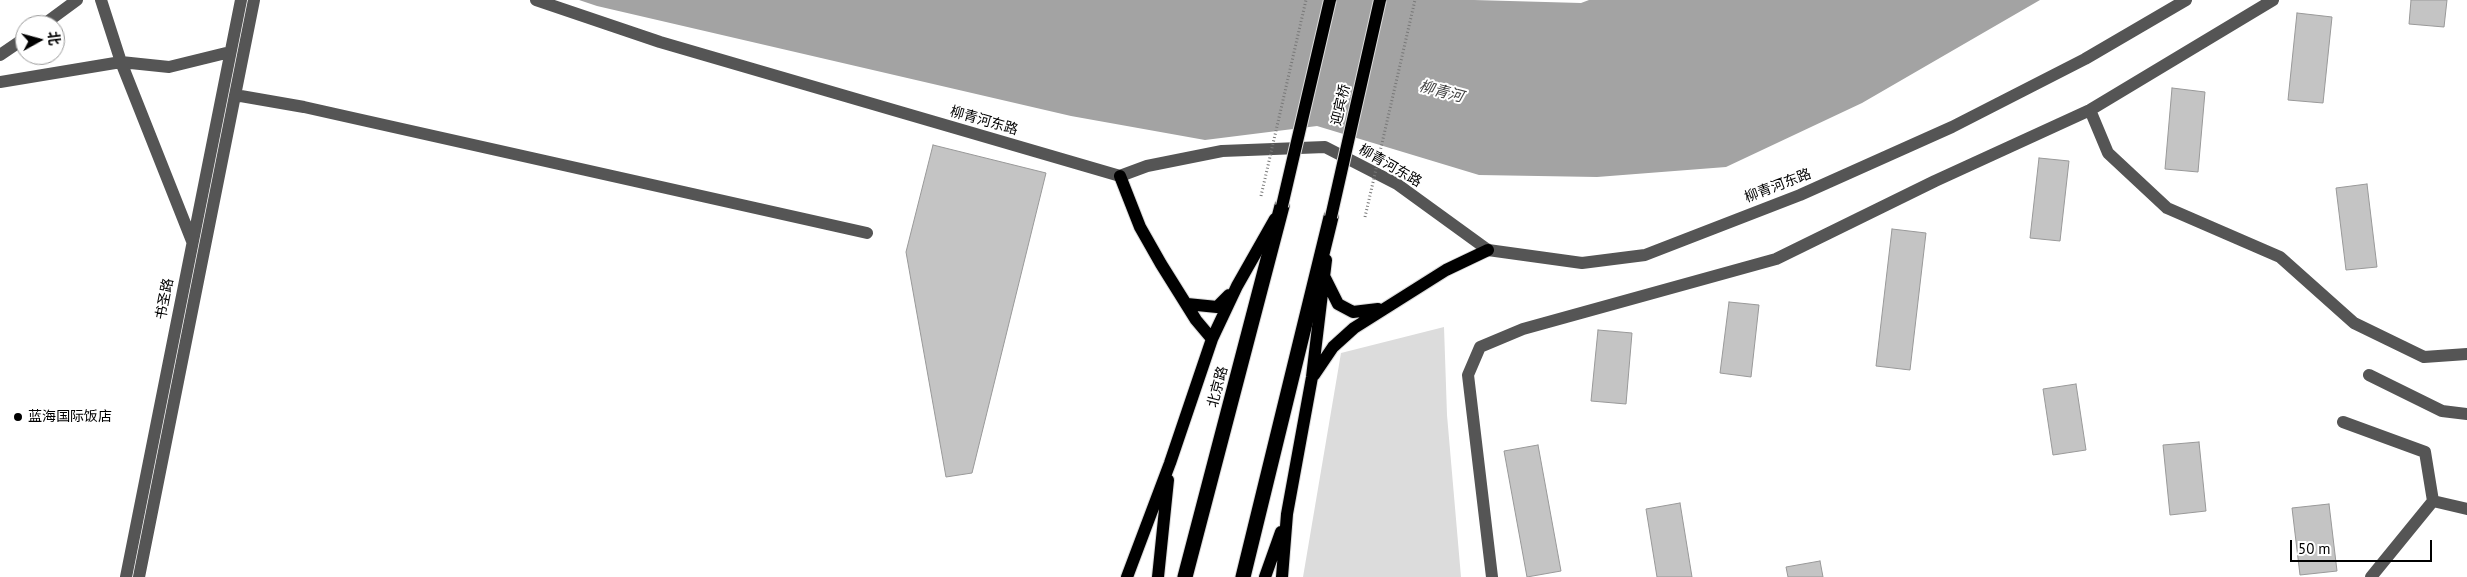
<!DOCTYPE html>
<html>
<head>
<meta charset="utf-8">
<style>
	body { margin:0 }
	#map { position:relative; width:2467px; height:577px; overflow:hidden; background:#fff; font-family:"PT Sans","Noto Sans SC",sans-serif }
	canvas { display:block }
	.north { position:absolute; left:15px; top:15px; width:50px; height:50px; box-sizing:border-box; background:#fff; border:1px solid #999; border-radius:50%; rotate:83deg; font-size:14px; font-weight:700; line-height:20px; text-align:center; color:#000 }
	.north::after { content:''; display:block; margin:auto; width:18px; height:22px; background:#000; clip-path:polygon(50% 0,100% 100%,50% 72%,0 100%) }
	.scale { position:absolute; left:2290px; top:540px; width:142px; height:22px; box-sizing:border-box; border:2px solid #000; border-top:0; padding-left:6px; font-size:15px; line-height:18px; white-space:nowrap; color:#000; -webkit-text-stroke:4px #fff; paint-order:stroke }
</style>
</head>
<body>
<div id="map">
<canvas width="2467" height="577"></canvas>
<div class="north">北</div>
<div class="scale">50 m</div>
</div>
<script>
const context = document.querySelector('canvas').getContext('2d');
context.lineJoin = 'round';
function fill(path, color) { context.fillStyle = color; context.fill(path, 'evenodd'); }
const toPath = rows => new Path2D(rows.map(r => 'M' + r).join(''));
function trace(path, color, width, dash) { context.strokeStyle = color; context.lineWidth = width; context.lineCap = dash ? 'butt' : 'round'; context.setLineDash(dash || []); context.stroke(path); }
function label(font, color, halo, rows, align = 'center') {
  context.font = font + ' "PT Sans","Noto Sans SC",sans-serif'; context.lineWidth = 4; context.setLineDash([]); context.textBaseline = 'middle'; context.strokeStyle = halo; context.fillStyle = color; for (const [text, x, y, turn = 0] of rows) {
    context.save(); context.translate(x, y); context.rotate((+turn || 0) * Math.PI / 180); context.textAlign = isNaN(turn) ? turn : align; if (halo) context.strokeText(text, 0, 0); context.fillText(text, 0, 0); context.restore();
  }
}
fill(toPath([
	[1444,327,1447,415,1461,577,1303,577,1341,353]
]), '#dcdcdc');
fill(toPath([
	[579,0,1474,0,1581,3,1589,0,2040,0,1862,103,1726,167,1597,177,1479,175,1317,126,1205,140,1071,116,597,6]
]), '#a3a3a3');
const building = toPath([
	[2411,0,2447,0,2444,27,2409,24,2411,0],
	[2297,13,2332,17,2323,103,2288,100,2297,13],
	[2172,88,2205,92,2198,172,2165,169,2172,88],
	[933,145,1046,173,972,473,946,477,906,252,933,145],
	[2039,158,2069,161,2060,241,2030,238,2039,158],
	[2367,184,2377,267,2346,270,2336,188,2367,184],
	[1892,229,1926,233,1910,370,1876,366,1892,229],
	[1729,302,1759,305,1751,377,1720,373,1729,302],
	[1598,330,1632,333,1626,404,1591,401,1598,330],
	[2076,384,2086,450,2053,455,2043,389,2076,384],
	[2199,442,2206,511,2170,515,2163,445,2199,442],
	[1538,445,1561,571,1527,577,1504,451,1538,445],
	[1680,503,1692,577,1657,577,1646,509,1680,503],
	[2329,504,2337,571,2300,575,2292,508,2329,504],
	[1820,561,1823,577,1788,577,1786,567,1820,561]
]);
fill(building, '#c4c4c4');
trace(building, '#999', 1);
const major = toPath([
	[1120,176,1140,227,1161,264,1196,320,1212,339],
	[1324,276,1338,304,1353,312,1378,309],
	[1187,304,1217,307,1229,295],
	[1314,375,1333,347,1354,328,1446,270,1488,250],
	[1127,577,1170,463,1212,339,1237,286,1275,219],
	[1158,577,1168,480],
	[1265,577,1281,532],
	[1282,577,1287,514,1312,377,1326,260]
]);
const highway = toPath([
	[1185,577,1282,206],
	[1243,577,1331,217]
]);
trace(major, '#dbdbdb', 14);
trace(highway, '#dbdbdb', 17);
trace(toPath([
	[101,0,121,62,192,241],
	[536,0,660,42,1120,176,1147,166,1222,151,1325,147,1397,184,1488,250,1582,263,1645,255,1800,195,1952,127,2085,59,2186,0],
	[43,25,77,0],
	[0,55,25,38],
	[0,82,121,62,169,67,230,52],
	[235,95,304,107,867,233],
	[2090,110,2108,153,2167,208,2280,257,2354,323,2424,357,2467,354],
	[2369,375,2442,411,2467,414],
	[2343,422,2425,452,2433,501],
	[126,577,241,0],
	[139,577,254,0],
	[1492,577,1468,375,1480,347,1523,329,1776,259,1935,181,2090,110,2273,0],
	[2371,577,2433,501,2467,509]
]), '#555', 12);
trace(major, '#000', 12);
trace(highway, '#000', 15);
const majorBridge = toPath([
	[1282,206,1330,0],
	[1331,217,1380,0]
]);
trace(majorBridge, '#dbdbdb', 14, []);
trace(toPath([
	[1261,196,1306,0],
	[1365,217,1415,0]
]), '#777', 3, [1, 2.5]);
trace(majorBridge, '#000', 12);
for (const [x, y, r, color] of [
	[18,417,5,"#000"]
]) { const dot = new Path2D(); dot.arc(x, y, r, 0, 2 * Math.PI); context.fillStyle = color; context.fill(dot); trace(dot, '#fff', 2); }
label('14px', '#000', '#fff', [
	["迎宾桥",1341,105,-77],
	["柳青河东路",984,121,16],
	["柳青河东路",1390,166,30],
	["柳青河东路",1778,186,-21],
	["书圣路",165,299,-79],
	["北京路",1218,387,-75]
]);
label('14px', '#000', '#fff', [
	["蓝海国际饭店",28,417]
], 'left');
label('italic 15px', '#444', '#fff', [
	["柳青河",1441,92,15]
]);
</script>
</body>
</html>
